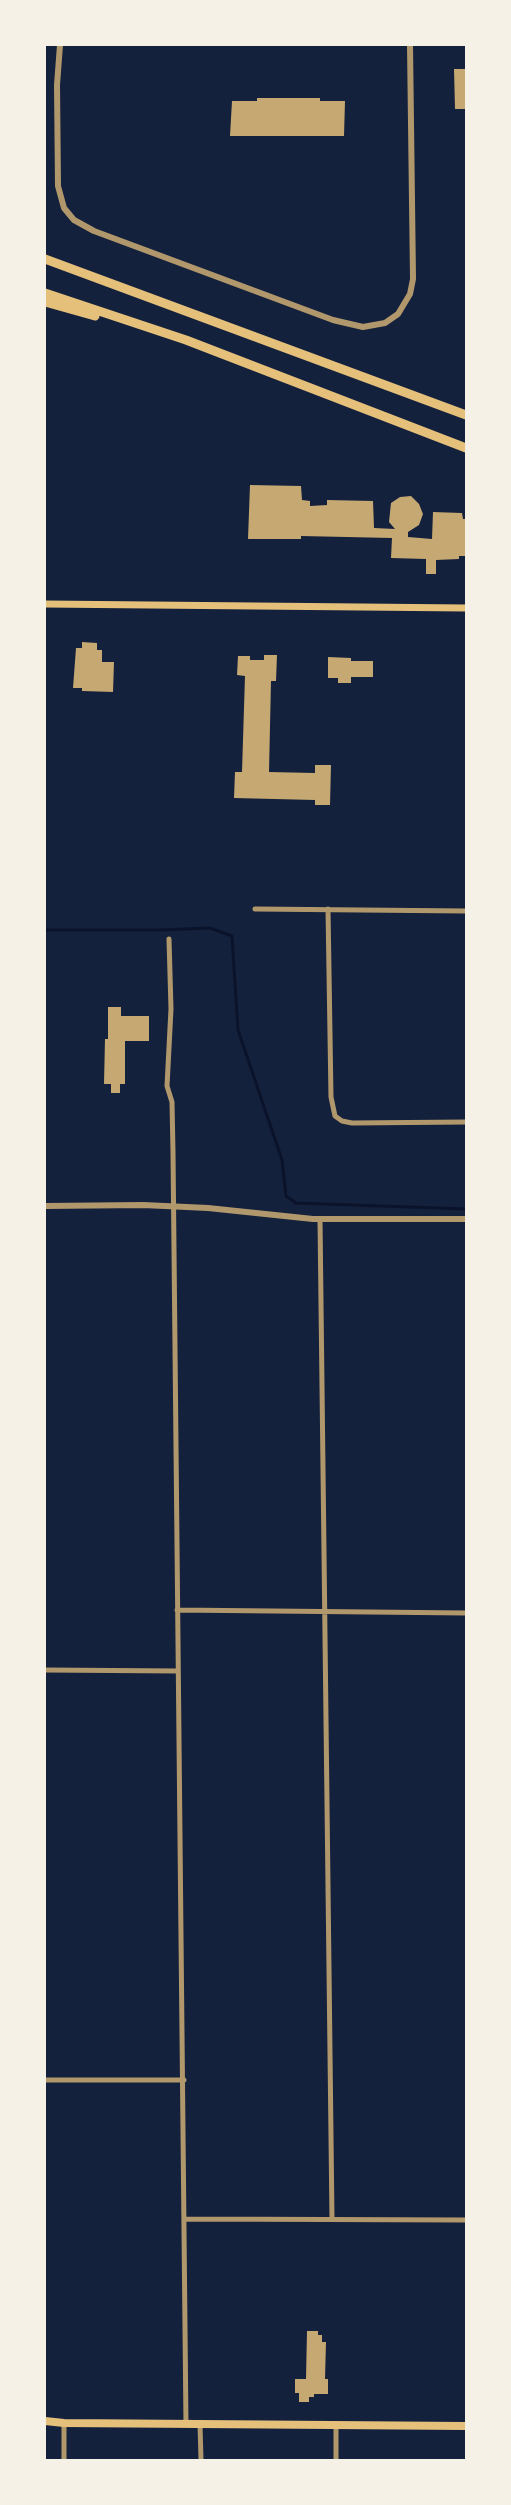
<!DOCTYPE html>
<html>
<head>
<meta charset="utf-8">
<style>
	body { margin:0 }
	#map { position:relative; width:511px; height:2505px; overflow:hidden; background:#14213d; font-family:Figtree,sans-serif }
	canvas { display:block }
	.frame { position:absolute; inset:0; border:46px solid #f6f1e7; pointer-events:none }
</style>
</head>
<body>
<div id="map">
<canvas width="511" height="2505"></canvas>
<div class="frame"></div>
</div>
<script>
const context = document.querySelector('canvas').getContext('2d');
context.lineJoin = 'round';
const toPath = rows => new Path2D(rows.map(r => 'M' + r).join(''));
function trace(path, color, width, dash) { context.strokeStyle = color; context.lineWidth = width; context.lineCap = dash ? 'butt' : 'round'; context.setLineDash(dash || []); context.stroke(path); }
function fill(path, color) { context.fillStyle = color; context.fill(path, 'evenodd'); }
trace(toPath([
	[45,930,162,930,210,928,232,936,238,1030,282,1160,286,1196,296,1203,466,1209]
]), '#0b132b', 3);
fill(toPath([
	[454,69,466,69,466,109,455,109],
	[257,98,320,98,320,101,345,101,344,136,230,136,232,101,257,101],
	[250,485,301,486,302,500,310,501,310,506,327,505,327,500,373,501,374,528,395,529,389,522,391,503,400,497,411,496,419,504,423,514,419,525,408,532,408,537,432,539,433,512,462,513,463,519,466,519,466,556,459,556,459,559,436,560,436,574,426,574,426,559,391,558,392,538,301,536,301,539,248,539],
	[82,642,97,643,97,650,102,650,102,662,114,662,113,692,82,691,82,688,73,688,76,648,82,648],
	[264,655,277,655,276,681,271,681,269,772,315,773,315,765,331,765,330,805,315,805,315,800,234,798,235,772,242,772,245,676,237,675,238,656,250,656,250,660,264,660],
	[328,657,351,658,351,661,373,661,373,677,351,677,351,683,338,683,338,678,328,678],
	[108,1007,121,1007,121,1016,149,1016,149,1041,125,1041,125,1084,120,1084,120,1093,111,1093,111,1084,104,1084,105,1039,108,1039],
	[307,2331,318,2331,318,2335,322,2335,322,2342,326,2342,325,2379,328,2379,328,2394,314,2394,314,2397,309,2397,309,2402,299,2402,299,2393,295,2393,295,2379,306,2379]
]), '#c6a872');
trace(toPath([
	[255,909,466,911],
	[328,909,331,1097,335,1116,342,1121,352,1123,466,1122],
	[169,939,171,1009,167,1086,172,1102,173,1152,186,2424],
	[320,1219,332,2219],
	[177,1610,466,1613],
	[45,1670,178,1671],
	[45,2080,184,2080],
	[185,2219,466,2220],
	[64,2423,64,2460],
	[200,2424,201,2460],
	[336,2425,336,2460]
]), '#b1986c', 5);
trace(toPath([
	[60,45,57,85,58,186,64,208,74,220,94,231,333,320,363,327,385,323,398,314,410,294,413,279,410,45],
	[45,1206,143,1205,208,1208,313,1219,466,1219]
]), '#b1986c', 6);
trace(toPath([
	[45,604,466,608]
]), '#e5c07b', 7);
trace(toPath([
	[45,2421,64,2423,466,2426]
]), '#e5c07b', 8);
trace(toPath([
	[45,259,466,415],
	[45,293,186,340,466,448],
	[45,302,95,316]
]), '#e5c07b', 9);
</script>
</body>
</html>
